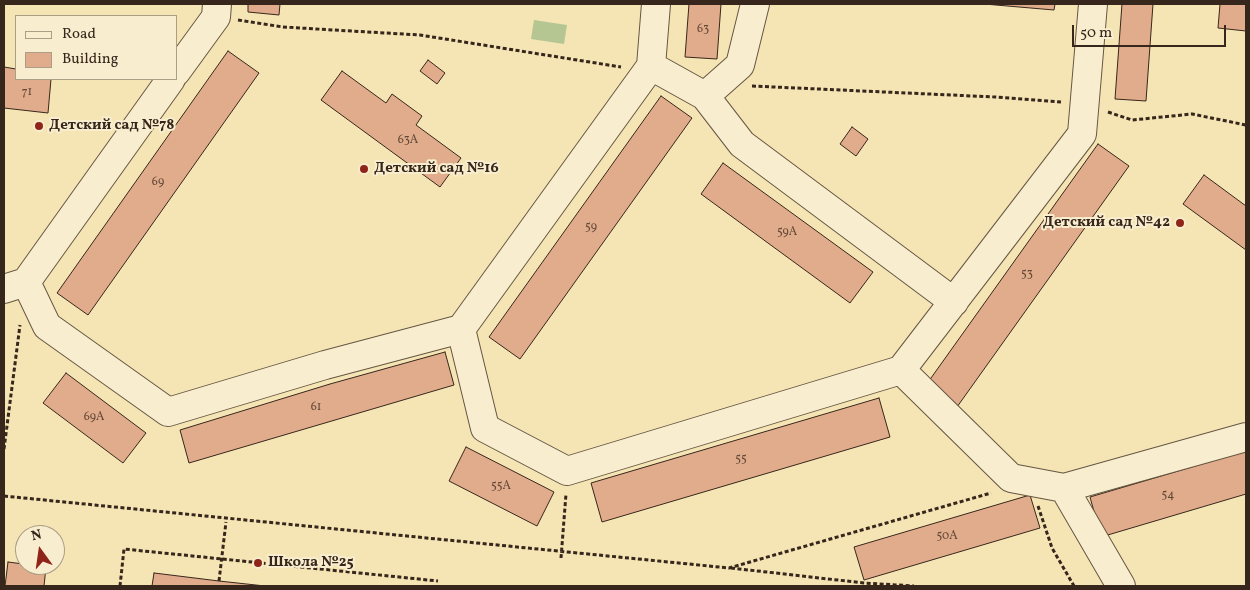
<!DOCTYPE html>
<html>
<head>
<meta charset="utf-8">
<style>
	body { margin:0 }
	#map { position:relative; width:1250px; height:590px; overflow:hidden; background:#f5e5b5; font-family:Vollkorn,serif }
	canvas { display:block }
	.frame { position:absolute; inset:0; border:5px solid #37261b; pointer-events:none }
	.legend { position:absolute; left:15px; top:15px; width:162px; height:65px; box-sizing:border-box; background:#f8eecf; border:1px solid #ab9e87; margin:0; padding:6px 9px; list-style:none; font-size:15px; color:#37261b }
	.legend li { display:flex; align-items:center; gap:10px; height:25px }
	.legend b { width:25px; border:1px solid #ab9e87 }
	.north { position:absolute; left:15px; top:525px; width:50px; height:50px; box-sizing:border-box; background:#f8eecf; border:1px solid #ab9e87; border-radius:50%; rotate:346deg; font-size:14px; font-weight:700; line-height:20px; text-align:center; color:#37261b }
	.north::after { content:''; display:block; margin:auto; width:18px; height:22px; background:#8f2418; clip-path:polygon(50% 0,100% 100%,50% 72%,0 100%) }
	.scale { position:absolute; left:1072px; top:25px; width:154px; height:22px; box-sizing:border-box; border:2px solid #37261b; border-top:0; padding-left:6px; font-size:15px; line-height:18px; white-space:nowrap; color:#37261b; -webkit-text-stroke:4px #f8eecf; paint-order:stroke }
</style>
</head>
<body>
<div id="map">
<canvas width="1250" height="590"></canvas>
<div class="frame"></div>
<ul class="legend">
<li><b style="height:6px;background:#f8eecf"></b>Road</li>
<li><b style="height:14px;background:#e1ac8b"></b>Building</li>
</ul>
<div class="north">N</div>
<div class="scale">50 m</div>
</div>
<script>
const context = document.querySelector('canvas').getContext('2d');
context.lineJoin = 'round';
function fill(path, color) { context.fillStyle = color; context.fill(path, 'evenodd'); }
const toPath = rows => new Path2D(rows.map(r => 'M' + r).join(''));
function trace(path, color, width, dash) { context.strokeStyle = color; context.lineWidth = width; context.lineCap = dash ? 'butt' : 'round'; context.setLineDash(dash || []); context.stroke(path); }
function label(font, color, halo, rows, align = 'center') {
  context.font = font + ' Vollkorn,serif'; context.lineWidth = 4; context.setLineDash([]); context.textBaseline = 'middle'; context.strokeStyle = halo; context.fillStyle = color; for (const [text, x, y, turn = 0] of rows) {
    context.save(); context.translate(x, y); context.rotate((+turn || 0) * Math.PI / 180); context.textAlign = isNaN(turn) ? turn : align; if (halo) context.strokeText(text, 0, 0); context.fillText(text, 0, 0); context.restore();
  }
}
fill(toPath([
	[534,20,567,25,564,44,531,39]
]), '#b5c692');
const building = toPath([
	[248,4,280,4,279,15,248,12,248,4],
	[689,4,721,4,717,59,685,57,689,4],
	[984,4,1055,4,1054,10,984,4],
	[1122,4,1153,4,1146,101,1115,99,1122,4],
	[1220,4,1246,4,1246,31,1218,28,1220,4],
	[228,51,259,73,88,315,57,293,228,51],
	[428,60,445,73,437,84,420,71,428,60],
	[4,67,16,69,16,79,51,79,48,113,4,108,4,67],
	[342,71,386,103,392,94,422,116,416,125,461,158,440,187,321,100,342,71],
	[661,96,692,118,520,359,489,337,661,96],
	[852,127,868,139,856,156,840,144,852,127],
	[1098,144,1129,166,957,407,926,385,1098,144],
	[723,163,873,272,850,303,701,194,723,163],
	[1204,175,1246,206,1246,250,1183,204,1204,175],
	[445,352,454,385,189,463,180,430,330,384,445,352],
	[66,373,146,433,123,463,43,403,66,373],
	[879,398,890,437,602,522,591,483,879,398],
	[466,447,554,492,537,526,449,481,466,447],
	[1246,451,1246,494,1101,537,1090,497,1246,451],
	[1030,495,1040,528,864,580,854,547,1030,495],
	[8,562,46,567,44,586,5,586,8,562],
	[154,573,219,581,265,586,152,586,154,573]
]);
fill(building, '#e1ac8b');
trace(building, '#37261b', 1);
const minor = toPath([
	[651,66,705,96,742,144,954,302],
	[176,72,216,17,217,4],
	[705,96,740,65,755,4],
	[26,282,47,326,168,412,325,365,461,329,651,66,656,4],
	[4,289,26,282,171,79],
	[461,329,485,428,567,471,901,370,1082,134,1093,4],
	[901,370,1011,478,1064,488,1246,437],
	[1064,488,1121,586]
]);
trace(minor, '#665642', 30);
trace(toPath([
	[238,20,283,27,420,35,621,67],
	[752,86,995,97,1061,102],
	[1108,112,1132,120,1192,114,1246,125],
	[4,449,20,325],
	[4,496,729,568,991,493],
	[1038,506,1052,548,1074,586],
	[561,558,566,494],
	[731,568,864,583,914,586],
	[219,581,226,522],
	[120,586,124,549,438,581]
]), '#37261b', 3, [4, 2.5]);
trace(minor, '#f8eecf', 28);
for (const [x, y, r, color] of [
	[39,126,5,"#8f2418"],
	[364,169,5,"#8f2418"],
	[1180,223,5,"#8f2418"],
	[258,563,5,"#8f2418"]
]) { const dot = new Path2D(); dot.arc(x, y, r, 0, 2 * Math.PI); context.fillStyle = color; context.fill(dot); trace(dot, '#f8eecf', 2); }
label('12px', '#624837', null, [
	["63",703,30],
	["71",27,93],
	["63А",408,141],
	["69",158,183],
	["59",591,228],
	["59А",787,233],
	["53",1027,275],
	["61",316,408],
	["69А",94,418],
	["55",741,460],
	["55А",501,487],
	["54",1168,496],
	["50А",947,537]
]);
label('bold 15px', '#37261b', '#f8eecf', [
	["Детский сад №78",49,126],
	["Детский сад №16",374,169],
	["Детский сад №42",1170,223,"right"],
	["Школа №25",268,563]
], 'left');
</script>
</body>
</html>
